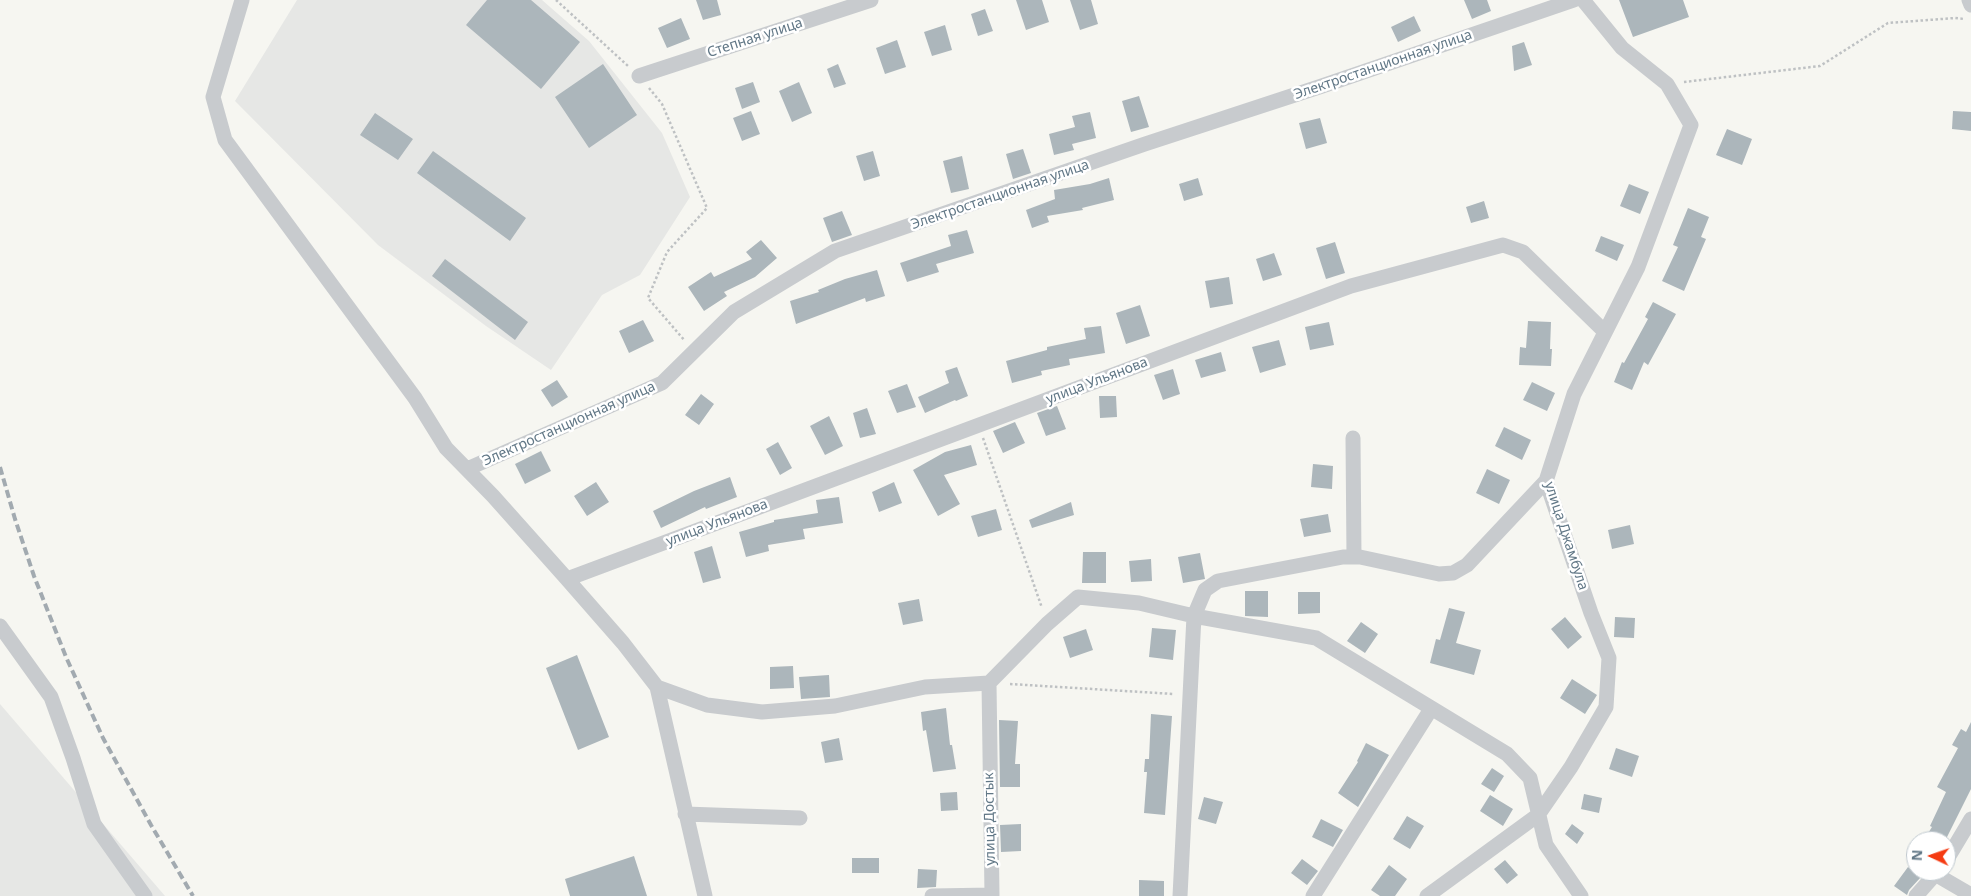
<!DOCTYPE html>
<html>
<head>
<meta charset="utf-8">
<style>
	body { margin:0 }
	#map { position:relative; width:1971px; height:896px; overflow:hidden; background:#f6f6f1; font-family:"Noto Sans",sans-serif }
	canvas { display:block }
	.north { position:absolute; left:1906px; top:831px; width:50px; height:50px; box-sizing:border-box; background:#fff; border:1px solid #c0c9cf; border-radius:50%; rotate:273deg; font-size:14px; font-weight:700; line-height:20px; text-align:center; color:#617786 }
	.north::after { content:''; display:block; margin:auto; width:18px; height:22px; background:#f53b12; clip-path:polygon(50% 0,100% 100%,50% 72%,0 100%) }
</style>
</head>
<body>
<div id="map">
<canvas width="1971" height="896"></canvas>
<div class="north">N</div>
</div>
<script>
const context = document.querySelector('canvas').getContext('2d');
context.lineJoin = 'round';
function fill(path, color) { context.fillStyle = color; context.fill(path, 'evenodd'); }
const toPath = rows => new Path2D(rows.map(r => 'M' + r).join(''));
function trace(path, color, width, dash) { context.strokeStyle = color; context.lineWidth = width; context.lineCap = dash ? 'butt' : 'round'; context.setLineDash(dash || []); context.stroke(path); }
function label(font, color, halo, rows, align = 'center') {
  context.font = font + ' "Noto Sans",sans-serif'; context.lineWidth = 5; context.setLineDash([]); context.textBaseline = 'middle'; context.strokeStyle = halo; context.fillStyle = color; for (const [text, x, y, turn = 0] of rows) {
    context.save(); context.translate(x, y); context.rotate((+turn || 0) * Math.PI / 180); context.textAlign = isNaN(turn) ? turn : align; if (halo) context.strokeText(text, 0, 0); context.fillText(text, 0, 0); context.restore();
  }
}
fill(toPath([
	[297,0,542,0,589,41,662,133,690,197,640,275,602,295,551,370,486,326,378,245,235,101],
	[0,704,165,896,0,896]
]), '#e6e7e5');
fill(toPath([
	[487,0,531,0,580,42,541,89,466,25],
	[696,0,717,0,721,15,703,20],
	[1016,0,1042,0,1049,22,1026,30],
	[1070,0,1091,0,1098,24,1080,30],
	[1464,0,1487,0,1491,11,1472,19],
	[1619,0,1683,0,1689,17,1633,37],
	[985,9,993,31,978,36,971,14],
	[1414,16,1421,31,1398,42,1391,27],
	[681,18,690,39,667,48,658,28],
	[945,25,952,50,932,56,924,32],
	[897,40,906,67,885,74,876,48],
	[1524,42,1532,65,1514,71,1512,46],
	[603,64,637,115,589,148,555,97],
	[838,64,846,84,834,88,827,69],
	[753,82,760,102,742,109,735,88],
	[799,82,812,113,792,122,779,91],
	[1139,96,1149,127,1131,132,1122,101],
	[751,111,760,134,742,141,733,118],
	[1953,111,1971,112,1971,131,1952,129],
	[1090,112,1096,138,1072,144,1074,150,1054,155,1049,134,1075,127,1072,116],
	[375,113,413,139,398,160,360,135],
	[1320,118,1327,143,1306,149,1299,123],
	[1727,129,1752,139,1742,165,1716,155],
	[1023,149,1031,173,1013,179,1006,154],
	[433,151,526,218,510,241,417,173],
	[873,151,880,176,864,181,856,156],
	[962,156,969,189,951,193,943,161],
	[1109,178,1114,200,1082,208,1083,210,1047,216,1049,222,1032,228,1026,210,1055,199,1054,190,1090,184],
	[1198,178,1203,195,1184,201,1179,184],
	[1629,184,1649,192,1640,214,1620,206],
	[1484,201,1489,218,1471,223,1466,207],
	[1688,208,1709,217,1701,237,1706,239,1684,291,1662,281,1678,247,1673,245],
	[842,211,852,235,832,242,823,218],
	[967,230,974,253,936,264,939,272,907,282,900,263,951,246,948,235],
	[1601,236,1624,245,1617,261,1595,251],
	[761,240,777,258,755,277,724,292,727,296,704,311,688,287,711,272,714,277,752,259,746,252],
	[1335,242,1345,273,1326,279,1316,248],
	[1274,253,1282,275,1263,281,1256,259],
	[445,259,528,322,515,340,432,276],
	[877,270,885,296,866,302,865,298,796,324,790,301,819,292,818,290,845,279],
	[1229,277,1233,304,1210,308,1205,281],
	[1653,302,1676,314,1648,365,1644,362,1632,390,1614,382,1622,362,1624,363,1648,319,1645,317],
	[1140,305,1150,336,1126,344,1116,313],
	[643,320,654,341,629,353,619,331],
	[1528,321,1551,322,1550,349,1552,349,1551,366,1519,365,1520,347,1526,348],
	[1329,322,1334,345,1310,350,1305,327],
	[1101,326,1105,353,1069,359,1070,365,1041,371,1042,375,1012,383,1006,361,1047,350,1047,347,1086,339,1084,328],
	[1279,340,1286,365,1260,373,1252,347],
	[1221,352,1226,371,1201,378,1195,360],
	[957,367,968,396,956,401,955,400,925,413,918,397,949,383,945,371],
	[1173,369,1180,394,1163,400,1154,375],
	[557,380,568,397,552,407,541,390],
	[1532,382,1555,393,1547,411,1523,400],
	[907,384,916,407,897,413,888,391],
	[701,394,714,404,699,425,685,415],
	[1099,396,1116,396,1117,417,1100,418],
	[1057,406,1066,429,1046,436,1037,413],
	[867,408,876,434,860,438,853,413],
	[829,416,843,446,825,455,810,426],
	[1015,422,1025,443,1003,453,993,431],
	[1504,427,1531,440,1522,460,1495,446],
	[778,442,792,468,780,475,766,449],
	[971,445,977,465,944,475,960,504,938,516,913,470,945,452],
	[541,451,551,471,525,484,515,464],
	[1313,464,1333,466,1332,489,1311,487],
	[1487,469,1510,480,1499,504,1476,493],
	[730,477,737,497,706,509,705,507,661,528,653,511,694,491],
	[596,482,609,502,587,516,574,496],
	[894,482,902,503,879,512,872,492],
	[839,497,843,523,803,529,805,539,768,545,769,551,746,557,739,532,774,522,774,520,818,513,816,500],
	[1071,502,1074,515,1032,528,1029,520],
	[996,509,1002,530,978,537,971,516],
	[1328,514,1331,532,1304,537,1300,519],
	[1630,525,1634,544,1612,549,1608,530],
	[712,546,721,578,703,583,694,552],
	[1083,552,1106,552,1106,583,1082,583],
	[1200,553,1205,579,1183,583,1178,557],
	[1151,559,1152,581,1131,582,1129,561],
	[1245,591,1268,591,1268,617,1245,616],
	[1298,592,1320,592,1320,613,1298,614],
	[919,599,923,621,903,625,898,603],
	[1449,608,1465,612,1456,643,1481,650,1474,675,1430,663,1436,639,1440,640],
	[1565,617,1582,637,1568,649,1551,629],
	[1615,617,1635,618,1634,638,1614,637],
	[1361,622,1378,634,1365,653,1347,641],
	[1152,628,1176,630,1173,660,1149,657],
	[1086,629,1093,650,1070,658,1063,637],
	[577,655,609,737,578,750,546,668],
	[793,666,794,688,770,689,770,667],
	[829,675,830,697,801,699,799,677],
	[1572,679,1597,695,1585,714,1560,698],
	[946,708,950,745,952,745,956,769,933,772,926,730,923,731,921,712],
	[1151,714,1172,716,1165,815,1144,813,1147,772,1144,772,1145,759,1149,759],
	[999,720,1018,721,1015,764,1020,764,1020,787,1000,787],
	[1971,722,1971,789,1945,841,1923,841,1932,827,1930,826,1946,792,1937,787,1958,748,1952,745,1961,729,1966,732],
	[839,738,843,760,825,763,821,742],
	[1366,743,1389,755,1358,807,1338,793,1358,762,1357,761],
	[1616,748,1639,756,1632,777,1609,769],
	[1492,768,1504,776,1494,792,1481,784],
	[957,792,958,810,941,811,940,793],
	[1584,794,1602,798,1599,813,1581,809],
	[1490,795,1513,809,1503,826,1480,811],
	[1204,797,1223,802,1216,824,1198,819],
	[1407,816,1424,826,1410,849,1393,839],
	[1321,819,1343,830,1333,847,1312,837],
	[1021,824,1021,851,1001,852,1000,825],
	[1572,824,1584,833,1577,844,1565,834],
	[634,856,647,896,570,896,565,879],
	[852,858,879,858,879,873,852,873],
	[1302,859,1318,871,1307,885,1291,873],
	[1505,860,1518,875,1507,884,1494,869],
	[1389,865,1407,879,1395,896,1380,896,1371,890],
	[1908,867,1921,877,1909,890,1907,895,1894,886],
	[918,869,937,870,936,887,917,888],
	[1139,880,1164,881,1164,896,1139,896]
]), '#acb6bb');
trace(toPath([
	[556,0,628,66],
	[1684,82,1820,66,1888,23,1955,18,1964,19],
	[649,88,662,104,707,208,667,252,648,298,685,341],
	[983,438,1042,608],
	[1010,684,1174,694]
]), '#bec1c3', 2.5, [2.5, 2.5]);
trace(toPath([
	[242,0,213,97,225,140,415,398,446,448,493,496,567,579,623,643,657,687,705,896],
	[1969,0,1971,5],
	[639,76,871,0],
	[1353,438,1354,557],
	[467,469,662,383,734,312,835,251,1145,144,1322,86,1574,0],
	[567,579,1351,286,1503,245,1523,252,1605,332],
	[0,626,51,697,73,758,94,824,145,896],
	[657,687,707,705,762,712,835,706,925,687,989,683,1047,624,1078,597,1139,603,1194,616,1316,638,1507,754,1530,778,1546,845,1581,896],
	[685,814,800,818],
	[1946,861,1971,819],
	[1935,874,1971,895],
	[932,896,992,895,989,683],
	[1180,896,1194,616,1205,590,1218,581,1343,557,1360,557,1439,574,1453,573,1467,565,1546,481],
	[1313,896,1431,709],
	[1427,896,1538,815,1571,767,1606,707,1609,658,1591,613,1546,481,1574,394,1638,267,1691,125,1667,84,1622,48,1583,0],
	[1916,896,1938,871]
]), '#c8cbce', 15);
trace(toPath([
	[0,467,15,519,34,576,66,657,103,738,151,825,193,896]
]), '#a2aab0', 4, [8, 4]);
label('14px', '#617786', '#fff', [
	["Степная улица",755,38,-18],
	["Электростанционная улица",1383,65,-19],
	["Электростанционная улица",1000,195,-19],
	["улица Ульянова",1097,381,-21],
	["Электростанционная улица",569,424,-24],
	["улица Ульянова",717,523,-21],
	["улица Джамбула",1566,536,72],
	["улица Достык",990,819,-91]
]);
</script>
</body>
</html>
